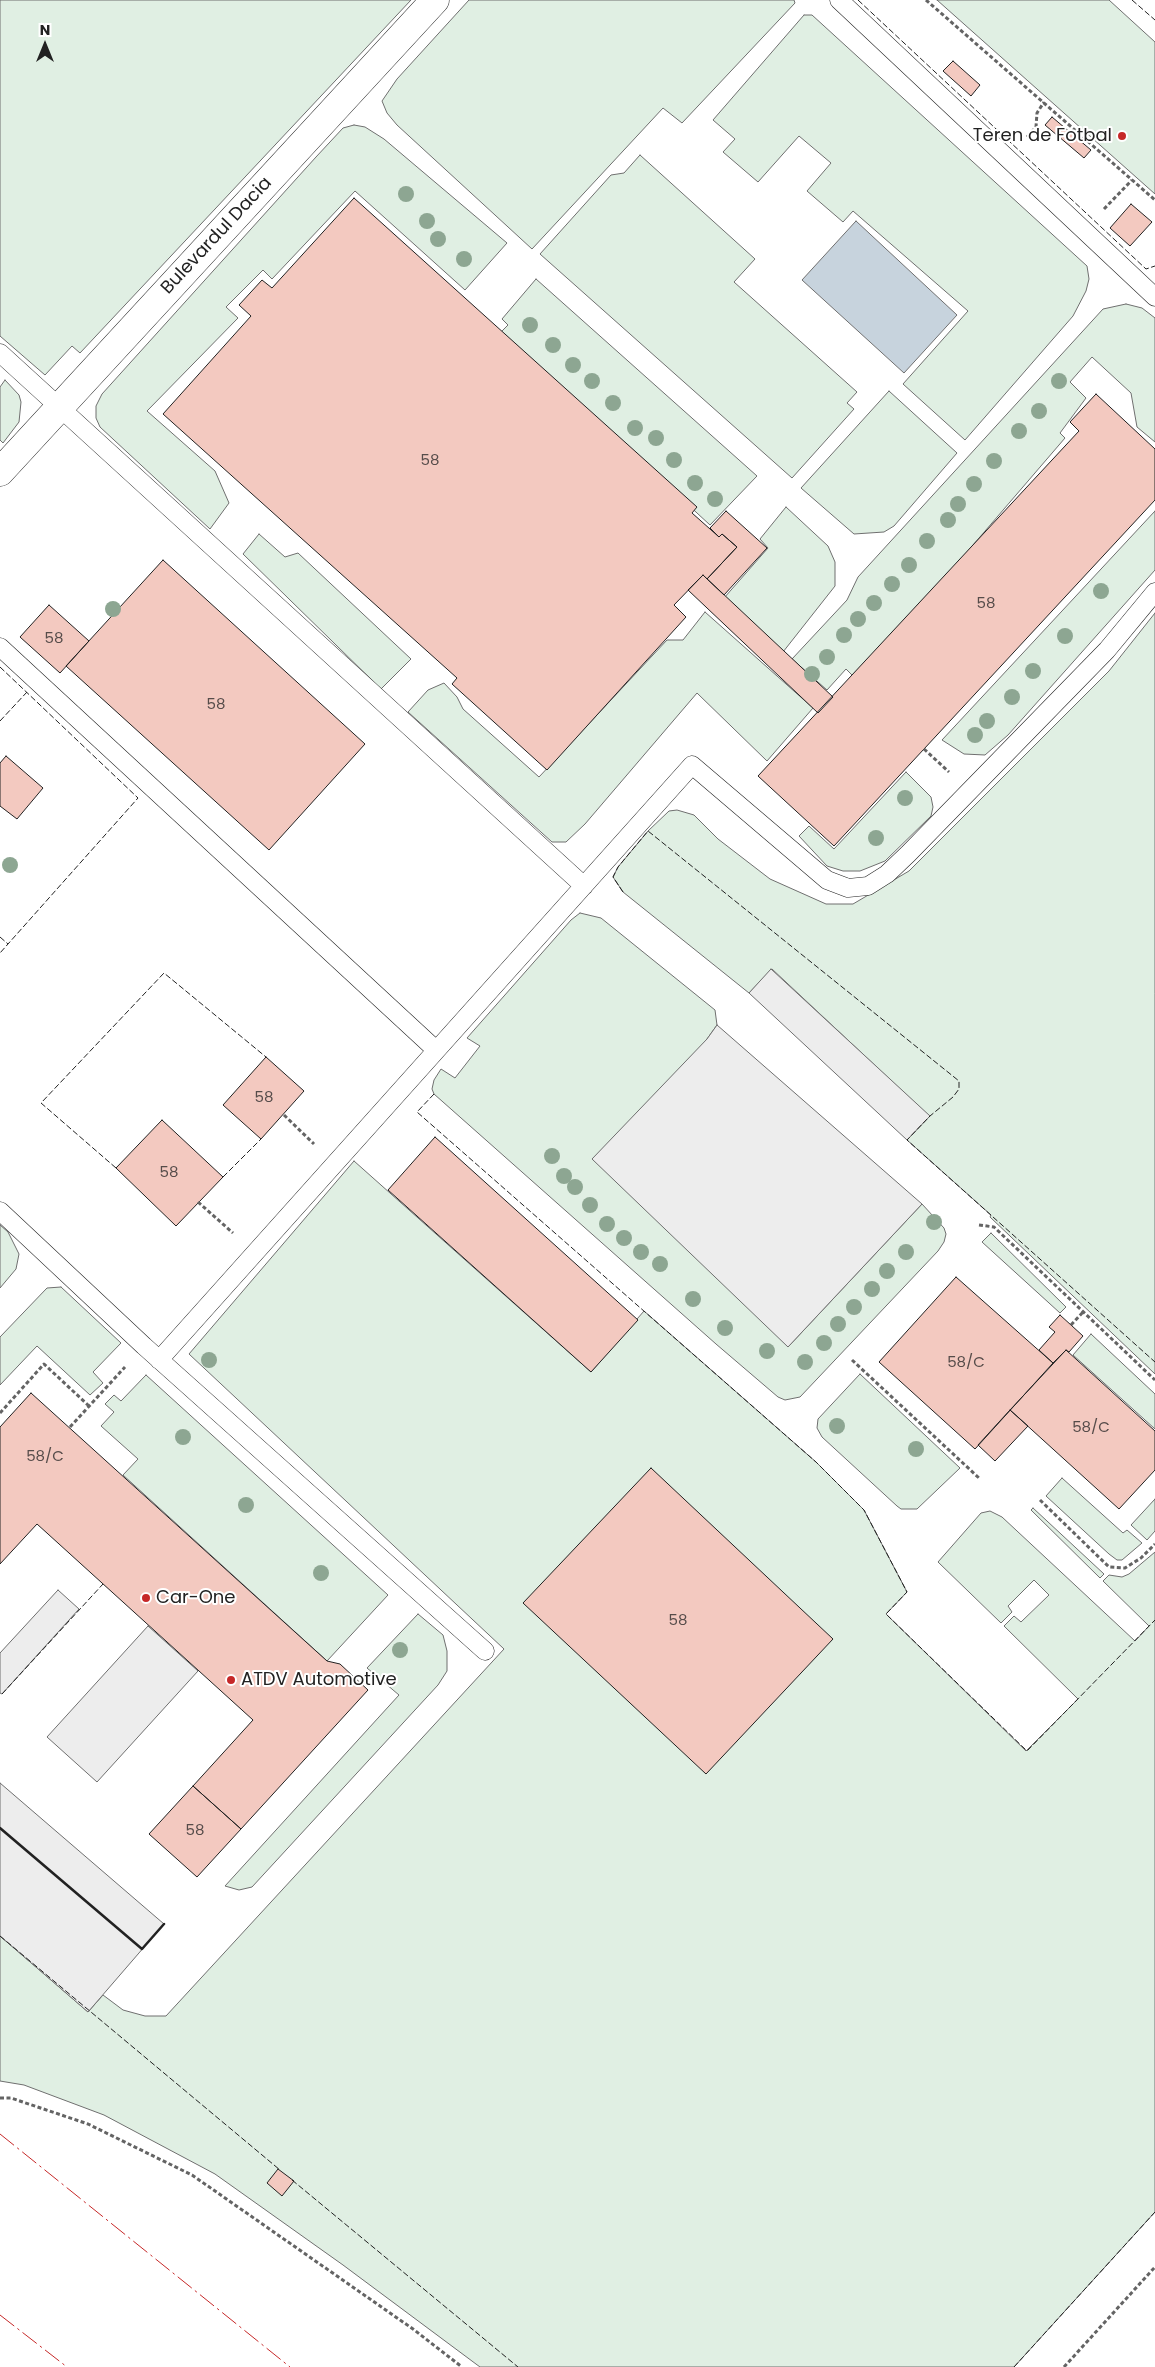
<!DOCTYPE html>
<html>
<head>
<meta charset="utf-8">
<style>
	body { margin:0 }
	#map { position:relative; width:1155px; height:2367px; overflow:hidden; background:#fff; font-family:Poppins,sans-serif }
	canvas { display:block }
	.north { position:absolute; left:20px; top:20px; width:50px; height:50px; -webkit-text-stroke:4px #fff; paint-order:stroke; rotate:0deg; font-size:14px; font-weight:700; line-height:20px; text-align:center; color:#222 }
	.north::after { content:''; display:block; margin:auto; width:18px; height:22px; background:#222; clip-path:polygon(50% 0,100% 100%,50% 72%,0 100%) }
</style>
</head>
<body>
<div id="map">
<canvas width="1155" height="2367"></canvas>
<div class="north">N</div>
</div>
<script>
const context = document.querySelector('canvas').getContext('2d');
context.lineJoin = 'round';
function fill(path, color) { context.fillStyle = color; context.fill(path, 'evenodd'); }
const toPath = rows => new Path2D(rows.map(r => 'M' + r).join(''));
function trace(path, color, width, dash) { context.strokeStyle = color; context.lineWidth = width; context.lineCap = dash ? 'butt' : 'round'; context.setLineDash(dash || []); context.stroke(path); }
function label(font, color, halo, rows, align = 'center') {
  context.font = font + ' Poppins,sans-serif'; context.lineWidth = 4; context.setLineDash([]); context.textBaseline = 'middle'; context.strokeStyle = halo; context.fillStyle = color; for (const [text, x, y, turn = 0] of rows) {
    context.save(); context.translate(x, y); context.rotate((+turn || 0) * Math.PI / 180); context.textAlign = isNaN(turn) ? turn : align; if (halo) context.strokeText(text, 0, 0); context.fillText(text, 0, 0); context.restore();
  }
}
const green = toPath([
	[0,0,411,0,80,353,72,346,45,375,0,336,0,0],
	[469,0,794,0,795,3,682,123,663,108,532,249,397,125,387,113,382,101,397,79,469,0],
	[937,0,1109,0,1155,42,1155,194,937,0],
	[804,15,812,15,1087,266,1089,279,1086,291,1073,316,965,440,903,384,968,311,853,211,843,222,807,191,831,163,799,136,758,182,723,152,735,139,713,120,804,15],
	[354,125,365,127,384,139,507,243,465,290,355,191,272,279,263,270,226,307,238,318,147,411,215,471,229,503,210,529,100,427,96,418,96,406,102,394,316,157,343,128,354,125],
	[640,155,755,259,734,282,857,392,847,403,854,409,792,478,540,254,611,175,624,173,640,155],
	[536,279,757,476,710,525,501,332,508,325,502,319,536,279],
	[1126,304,1142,308,1155,318,1155,442,1137,427,1131,393,1092,357,1070,382,1086,398,1060,433,1065,438,857,680,846,669,827,690,792,659,847,600,858,577,1103,309,1126,304],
	[5,380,19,395,21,402,19,422,3,443,0,440,0,387,5,380],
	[889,391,957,453,894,526,884,532,854,534,801,488,889,391],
	[786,507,828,546,835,562,835,586,783,652,724,598,768,548,760,539,786,507],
	[1155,511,1155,570,1008,735,985,755,964,754,942,740,1155,511],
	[259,534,285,557,298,553,411,659,381,689,243,554,259,534],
	[705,612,813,708,767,761,697,693,585,824,566,842,552,842,408,712,428,690,444,683,457,697,463,709,539,777,667,640,683,640,705,612],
	[1155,613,1155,1374,990,1217,991,1215,907,1140,929,1116,772,969,749,993,623,892,613,877,618,867,648,831,669,811,677,810,694,815,718,839,770,879,826,904,853,904,909,871,1109,671,1155,613],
	[906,772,931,797,933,807,931,816,885,861,860,871,843,871,827,866,799,836,809,826,834,849,906,772],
	[580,913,601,918,715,1010,717,1025,707,1039,788,1347,922,1204,944,1228,946,1234,944,1242,938,1251,800,1397,785,1400,778,1397,716,1344,434,1094,432,1089,434,1080,441,1069,455,1078,480,1046,467,1038,571,920,580,913],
	[354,1161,591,1372,644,1311,816,1462,864,1510,907,1592,886,1614,1026,1751,1078,1699,1004,1626,1014,1616,1021,1622,1049,1595,1034,1580,1008,1606,1012,1612,1001,1623,938,1562,981,1513,990,1511,1002,1517,1135,1641,1149,1626,1103,1581,1109,1575,1122,1577,1129,1574,1155,1552,1155,2212,1014,2367,480,2367,343,2265,215,2174,104,2115,24,2085,0,2081,0,1936,88,2012,103,1995,123,2010,145,2016,166,2016,504,1649,189,1354,354,1161],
	[0,1225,8,1232,19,1254,16,1269,0,1288,0,1225],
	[991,1233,1066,1307,1060,1313,982,1242,991,1233],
	[61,1287,121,1343,93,1372,103,1383,90,1395,37,1346,0,1385,0,1337,47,1288,61,1287],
	[1091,1334,1155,1394,1155,1429,1073,1355,1091,1334],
	[860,1374,960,1468,917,1509,901,1509,897,1506,822,1437,817,1428,818,1419,860,1374],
	[146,1375,388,1595,327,1661,123,1475,138,1459,101,1426,114,1412,105,1404,114,1395,121,1401,146,1375],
	[1062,1478,1123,1533,1127,1530,1142,1543,1122,1560,1117,1560,1109,1554,1046,1496,1062,1478],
	[1155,1499,1155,1531,1147,1540,1131,1525,1155,1499],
	[1033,1508,1104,1574,1100,1578,1031,1510,1033,1508],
	[418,1614,443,1635,447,1651,447,1671,438,1685,252,1887,239,1890,225,1886,399,1695,367,1668,418,1614]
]);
fill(green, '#e0efe3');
trace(green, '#6f6f6f', 1);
const parking = toPath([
	[771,969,930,1116,907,1140,749,993,771,969],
	[717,1025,922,1204,788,1347,592,1159,707,1039,717,1025],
	[58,1590,79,1609,2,1694,0,1693,0,1653,58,1590],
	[148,1626,198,1671,97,1782,47,1737,148,1626],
	[0,1783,164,1924,88,2012,0,1936,0,1783]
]);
fill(parking, '#ededed');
trace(parking, '#6f6f6f', 1);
const water = toPath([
	[856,221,957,315,904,373,802,280,856,221]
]);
fill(water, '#c7d3dd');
trace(water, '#6f6f6f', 1);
const building = toPath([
	[953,61,980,85,971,96,943,71,953,61],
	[1052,117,1091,150,1084,158,1045,125,1052,117],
	[354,198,697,507,692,513,719,537,722,534,737,547,707,579,703,575,674,605,686,617,547,770,452,684,457,678,163,414,251,316,239,305,262,280,272,288,354,198],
	[1131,204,1152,222,1130,246,1110,228,1131,204],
	[1096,394,1155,449,1155,500,834,846,758,776,1079,431,1070,422,1096,394],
	[726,511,767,548,724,595,707,579,737,547,722,534,719,537,710,528,726,511],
	[163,560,365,744,269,850,66,666,163,560],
	[703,575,833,697,818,713,688,590,703,575],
	[49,605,89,641,60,673,20,637,49,605],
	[6,756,43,788,17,819,0,806,0,763,6,756],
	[266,1057,304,1091,261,1139,223,1105,266,1057],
	[162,1120,223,1177,176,1226,116,1168,162,1120],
	[435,1137,638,1320,591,1372,388,1190,435,1137],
	[956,1277,1053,1363,975,1449,879,1362,956,1277],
	[1060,1315,1083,1336,1069,1352,1066,1350,1053,1363,1039,1350,1055,1332,1049,1327,1060,1315],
	[1066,1350,1155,1431,1155,1470,1119,1509,1010,1410,1066,1350],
	[31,1393,327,1661,340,1664,368,1690,241,1829,193,1786,253,1720,37,1524,0,1564,0,1427,31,1393],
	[1010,1410,1028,1426,995,1461,978,1445,1010,1410],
	[651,1468,833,1639,706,1774,523,1603,651,1468],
	[193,1786,241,1829,197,1877,149,1834,193,1786],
	[278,2169,294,2181,282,2196,267,2183,278,2169]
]);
fill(building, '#f3c9c0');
trace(building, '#222', 1);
const lane = toPath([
	[839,0,1155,297],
	[0,353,584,886],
	[0,647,436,1050],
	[0,1211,144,1346,485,1651],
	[159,1360,692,765,827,880,848,888,868,886,887,874,908,854,1107,650,1155,592]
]);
const street = toPath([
	[0,472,435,0]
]);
trace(lane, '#222', 19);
trace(street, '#222', 29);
trace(toPath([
	[926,0,1155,200],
	[1027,137,1036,127,1037,113,1044,102],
	[1104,209,1132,180],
	[924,749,949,772],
	[284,1115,314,1144],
	[198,1202,233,1233],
	[979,1225,994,1227,1155,1380],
	[1071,1325,1084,1311],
	[852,1360,979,1478],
	[0,1413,44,1364,89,1406],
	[70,1427,125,1367],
	[1040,1500,1109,1567,1125,1568,1141,1558,1155,1544],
	[0,2098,11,2098,88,2124,192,2175,413,2329,462,2367],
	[1064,2367,1155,2267]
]), '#646464', 3, [4, 2.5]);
trace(lane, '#fff', 18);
trace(street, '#fff', 28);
trace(toPath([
	[858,0,1146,269,1155,266],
	[1132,0,1155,20],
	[0,667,138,798,0,953],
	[0,721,27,692],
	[623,892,613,877,618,867,648,831,959,1081,959,1089,953,1097,930,1116,907,1140,1155,1362],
	[0,937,8,944],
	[434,1094,417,1112,816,1462,864,1510,907,1592,886,1614,1027,1751,1155,1620],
	[116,1168,41,1103,164,973,266,1057],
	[223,1177,261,1139],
	[2,1694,103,1584],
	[0,1936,280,2170],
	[292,2180,518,2367],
	[1014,2367,1155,2212]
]), '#222', 1, [6, 2.5]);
trace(toPath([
	[0,1828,142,1949,164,1924]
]), '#222', 2.5);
trace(toPath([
	[0,2134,290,2367],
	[0,2315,67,2367]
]), '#c62828', 1, [18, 4, 2.5, 4]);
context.fillStyle = '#8da692';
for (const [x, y] of [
	[406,194],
	[427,221],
	[438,239],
	[464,259],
	[530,325],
	[553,345],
	[573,365],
	[592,381],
	[1059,381],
	[613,403],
	[1039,411],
	[635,428],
	[1019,431],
	[656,438],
	[674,460],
	[994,461],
	[695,483],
	[974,484],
	[715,499],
	[958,504],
	[948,520],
	[927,541],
	[909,565],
	[892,584],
	[1101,591],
	[874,603],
	[113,609],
	[858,619],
	[844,635],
	[1065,636],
	[827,657],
	[1033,671],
	[812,674],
	[1012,697],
	[987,721],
	[975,735],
	[905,798],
	[876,838],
	[10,865],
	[552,1156],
	[564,1176],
	[575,1187],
	[590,1205],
	[934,1222],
	[607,1224],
	[624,1238],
	[641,1252],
	[906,1252],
	[660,1264],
	[887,1271],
	[872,1289],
	[693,1299],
	[854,1307],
	[838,1324],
	[725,1328],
	[824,1343],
	[767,1351],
	[209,1360],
	[805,1362],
	[837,1426],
	[183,1437],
	[916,1449],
	[246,1505],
	[321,1573],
	[400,1650]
]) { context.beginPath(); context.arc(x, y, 8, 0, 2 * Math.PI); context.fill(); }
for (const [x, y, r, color] of [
	[1122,136,5,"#c62828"],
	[146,1598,5,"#c62828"],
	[231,1680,5,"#c62828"]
]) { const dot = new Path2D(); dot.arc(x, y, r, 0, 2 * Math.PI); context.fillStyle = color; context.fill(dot); trace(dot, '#fff', 2); }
label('15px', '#564c4a', null, [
	["58",430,461],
	["58",986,604],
	["58",54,639],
	["58",216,705],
	["58",264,1098],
	["58",169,1173],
	["58/C",966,1363],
	["58/C",1091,1428],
	["58/C",45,1457],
	["58",678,1621],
	["58",195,1831]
]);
label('18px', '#222', '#fff', [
	["Teren de Fotbal",1112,136,"right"],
	["Car-One",156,1598],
	["ATDV Automotive",241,1680]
], 'left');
label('18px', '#222', '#fff', [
	["Bulevardul Dacia",217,236,-47]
]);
</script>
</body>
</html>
